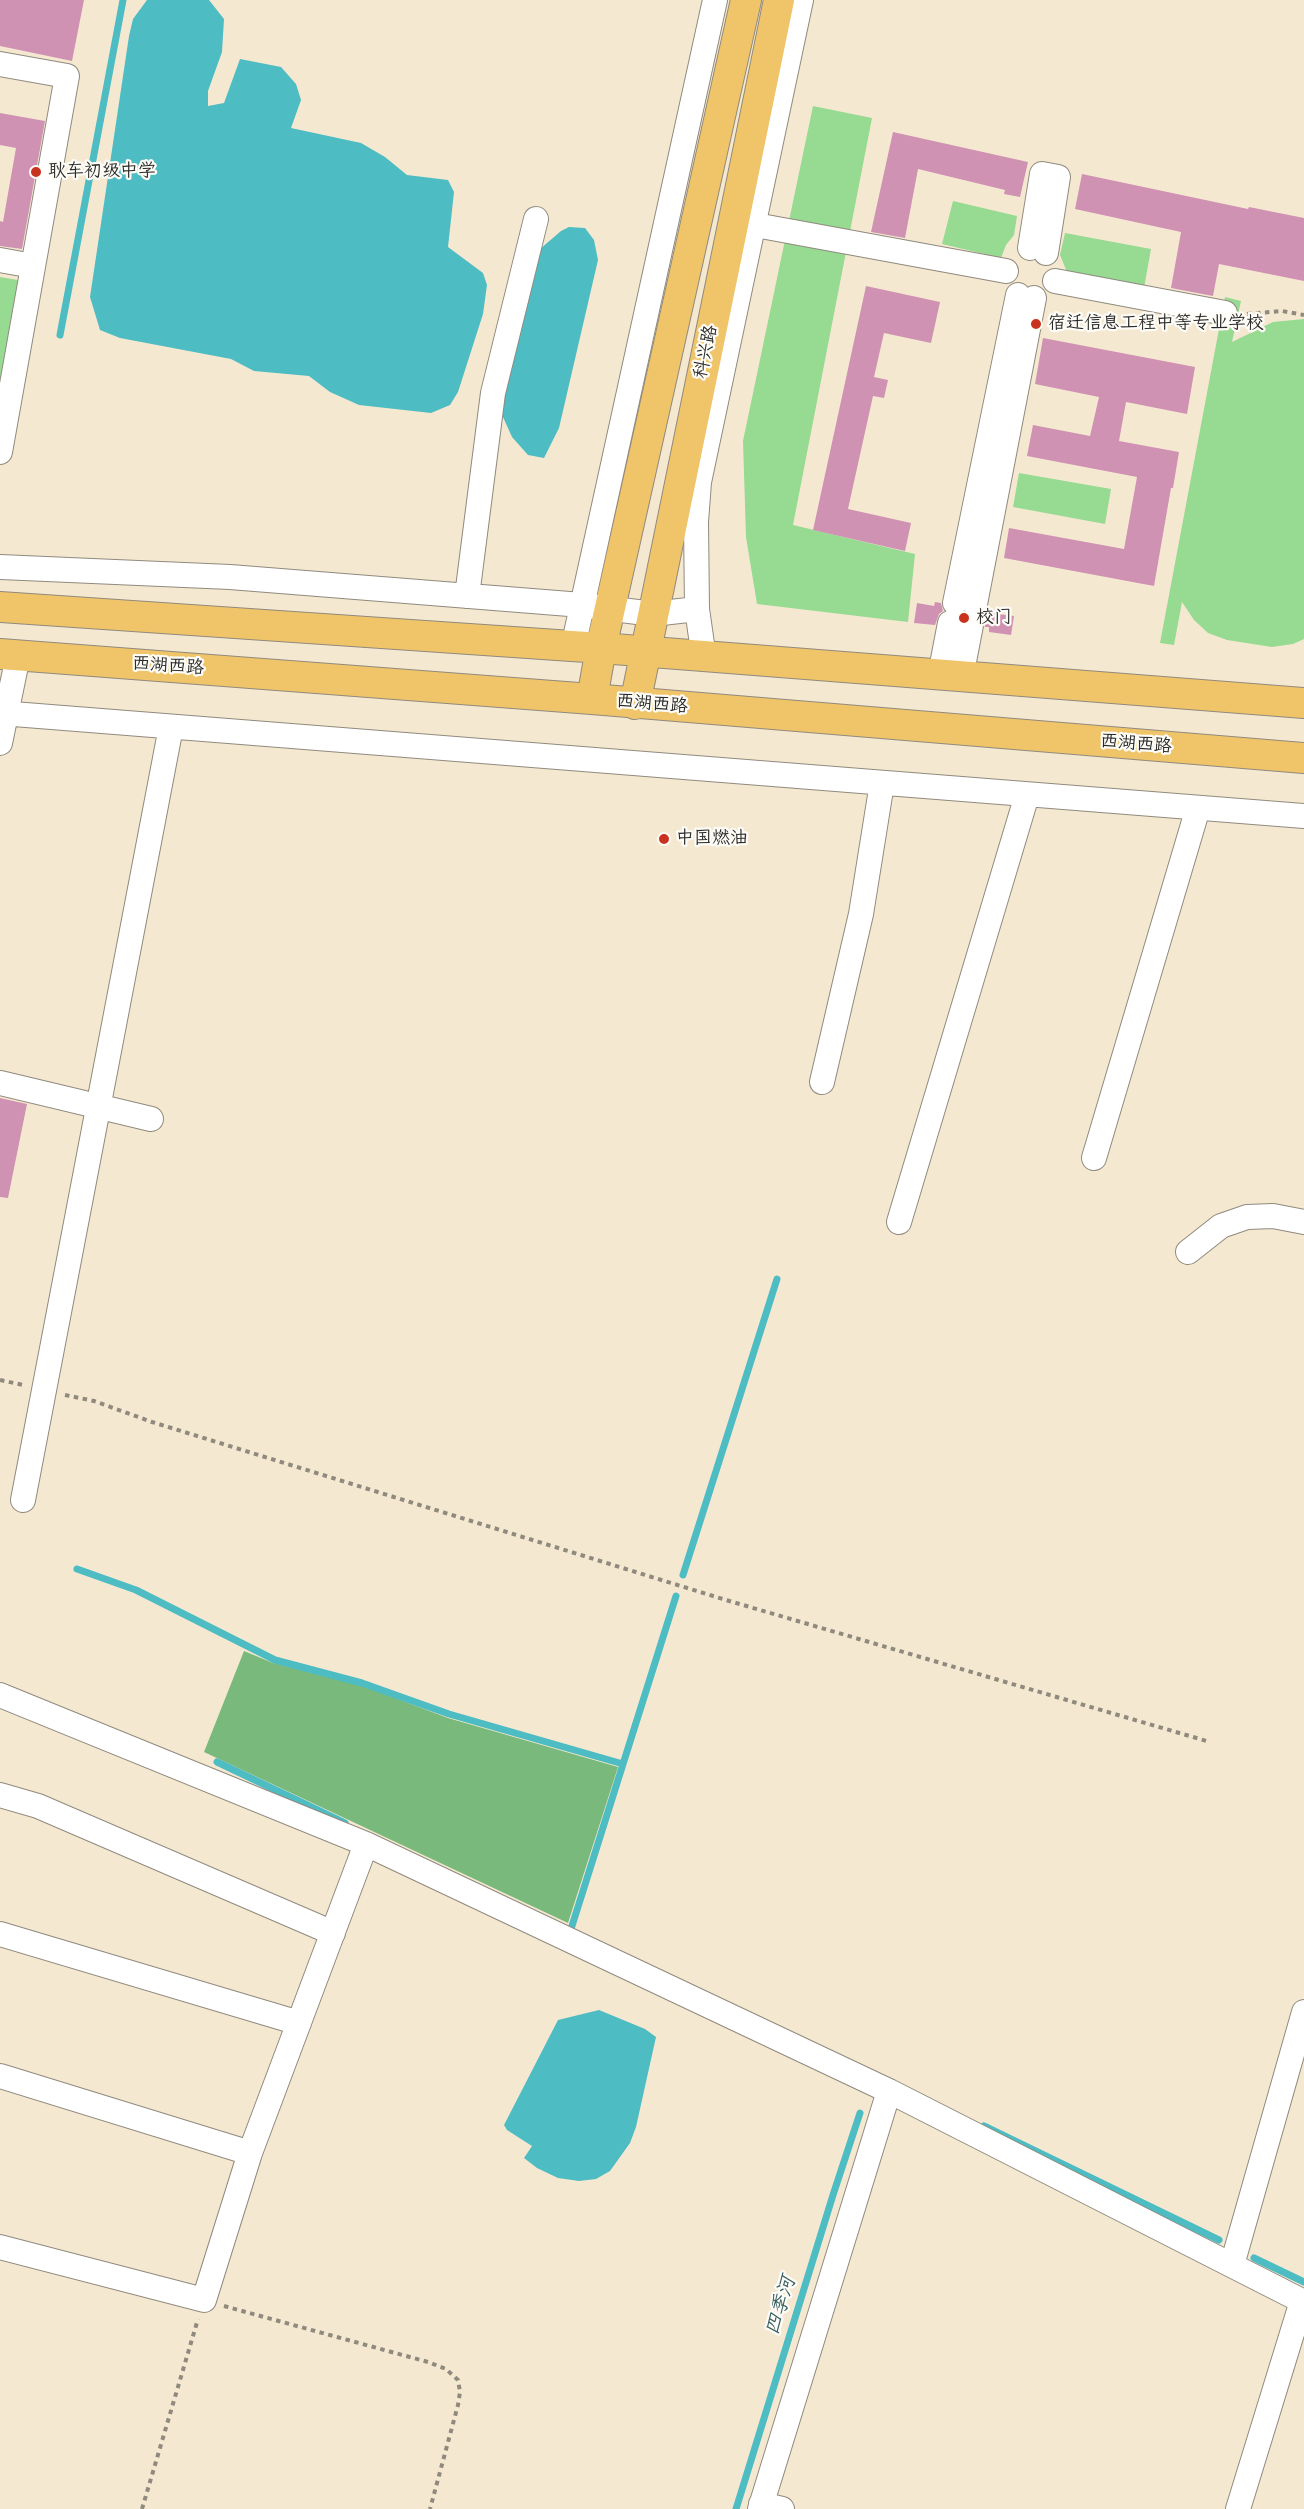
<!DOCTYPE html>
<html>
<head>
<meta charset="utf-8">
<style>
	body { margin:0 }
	canvas { display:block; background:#f5e8d1 }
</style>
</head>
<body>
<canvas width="1304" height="2509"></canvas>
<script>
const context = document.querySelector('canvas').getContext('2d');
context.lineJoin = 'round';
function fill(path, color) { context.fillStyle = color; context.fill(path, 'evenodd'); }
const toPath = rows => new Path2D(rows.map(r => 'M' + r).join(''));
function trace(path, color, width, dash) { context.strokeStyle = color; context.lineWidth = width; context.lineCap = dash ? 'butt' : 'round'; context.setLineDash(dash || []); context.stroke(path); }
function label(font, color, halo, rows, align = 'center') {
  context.font = font + ' Mynerve,"LXGW WenKai TC",sans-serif'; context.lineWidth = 4.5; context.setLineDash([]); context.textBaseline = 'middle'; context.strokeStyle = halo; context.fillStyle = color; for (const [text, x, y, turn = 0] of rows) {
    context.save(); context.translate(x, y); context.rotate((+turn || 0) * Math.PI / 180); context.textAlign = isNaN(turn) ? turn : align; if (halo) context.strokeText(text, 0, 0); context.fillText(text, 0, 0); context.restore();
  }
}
fill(toPath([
	[813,106,872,118,793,525,915,554,908,622,757,604,746,537,743,441],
	[953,201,1017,216,1014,235,1006,245,1001,258,942,244],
	[1065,233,1151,249,1144,288,1067,272,1060,255],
	[0,277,24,281,0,411],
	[1225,297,1241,301,1232,342,1273,322,1304,319,1304,639,1293,644,1272,647,1227,640,1208,633,1194,620,1182,602,1174,645,1160,643],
	[1019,473,1111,489,1105,524,1013,507]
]), '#97da92');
fill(toPath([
	[244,1651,273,1663,358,1684,448,1718,618,1767,568,1923,204,1752]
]), '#79ba7c');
fill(toPath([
	[147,0,209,0,224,19,222,52,208,91,208,106,224,103,240,59,281,67,296,84,301,100,291,128,361,143,385,157,407,175,448,180,454,192,448,247,483,273,487,285,483,314,458,392,450,405,431,413,359,405,330,392,309,376,254,371,231,359,120,338,100,330,90,297,129,36,133,19],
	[569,227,585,228,594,240,598,260,559,428,544,458,528,455,512,437,503,417,501,398,540,249,561,231],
	[599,2010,645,2029,656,2037,636,2127,630,2143,610,2171,596,2179,579,2181,558,2178,537,2168,524,2158,532,2146,507,2130,504,2125,558,2020]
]), '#4dbcc3');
trace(toPath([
	[60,335,123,0],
	[77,1569,136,1590,275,1660,362,1683,449,1714,623,1764],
	[683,1575,777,1279],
	[217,1762,345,1823],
	[571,1929,676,1596],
	[984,2126,1219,2240],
	[1254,2258,1304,2282],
	[736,2509,833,2195,860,2113]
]), '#4dbcc3', 7);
fill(toPath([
	[0,0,84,0,72,61,0,46],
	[0,113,45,121,22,249,0,246,0,221,3,222,16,148,0,145],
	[893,132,1028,162,1020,197,1004,194,1005,190,918,169,905,238,871,232],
	[1082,174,1248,209,1249,207,1304,218,1304,281,1219,264,1213,296,1171,288,1181,232,1075,209],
	[866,286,940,302,931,343,884,333,874,377,888,380,884,398,873,396,848,509,911,523,905,551,813,530],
	[1043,338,1195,367,1187,414,1126,402,1119,441,1179,452,1173,488,1171,488,1154,586,1004,558,1009,528,1124,549,1137,477,1027,456,1033,425,1090,436,1099,397,1035,384],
	[935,602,941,603,943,611,939,614,935,625,914,623,917,603,934,606],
	[988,609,998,610,998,614,1014,616,1011,635,989,632,989,627,985,627,982,616],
	[0,1098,27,1104,8,1198,0,1197]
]), '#d092b3');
const minor = toPath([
	[0,64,67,76,0,452],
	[739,222,1006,271],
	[1030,248,1042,174,1058,177,1046,253],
	[0,260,33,266],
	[1055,281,1225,313],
	[0,567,230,577,582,605,653,614,697,609],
	[467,596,493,393,536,219],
	[955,603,1018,295],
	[975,604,1034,298],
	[573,647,715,0],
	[704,658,697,609,696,522,699,482,801,0],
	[940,675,950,623],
	[961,677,971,625],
	[0,713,1304,816],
	[0,743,18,656],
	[822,1082,861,914,882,783],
	[0,1083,151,1119],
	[1094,1158,1198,808],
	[899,1222,1027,795],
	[1188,1252,1221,1226,1247,1217,1273,1216,1304,1222],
	[23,1500,171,727],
	[0,1695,366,1844,889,2091,1304,2302],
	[0,1795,38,1806,333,1933],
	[0,1934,299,2023],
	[0,2076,250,2153],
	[0,2247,204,2300,250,2153,366,1844],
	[1232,2265,1304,2012],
	[761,2504,782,2509],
	[760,2509,889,2091],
	[1238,2509,1302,2301]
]);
const major = toPath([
	[0,607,601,648,1304,703],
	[0,654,592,699,1304,758],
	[592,699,601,648,746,0],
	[635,704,779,0]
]);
trace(minor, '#908a7e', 26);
trace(major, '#908a7e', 32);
trace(toPath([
	[1247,314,1282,311,1304,315],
	[0,1380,23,1385],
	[65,1395,94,1401,152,1422,726,1600,1210,1742],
	[224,2306,428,2362,446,2369,458,2380,460,2392,458,2405,430,2509],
	[142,2509,198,2319]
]), '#908a7e', 4, [4.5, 4.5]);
trace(minor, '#fff', 24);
trace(major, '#f0c469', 30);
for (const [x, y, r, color] of [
	[36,172,6,"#c8321e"],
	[1036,324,6,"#c8321e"],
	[964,618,6,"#c8321e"],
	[664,839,6,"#c8321e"]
]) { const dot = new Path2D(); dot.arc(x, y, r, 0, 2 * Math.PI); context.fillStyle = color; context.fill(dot); trace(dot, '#fdfcf7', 2); }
label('18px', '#2b2b2b', '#fdfcf7', [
	["耿车初级中学",48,172],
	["宿迁信息工程中等专业学校",1048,324],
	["校门",976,618],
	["中国燃油",676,839]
], 'left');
label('18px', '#2b2b2b', '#fdfcf7', [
	["科兴路",707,352,-78],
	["西湖西路",168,667,4],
	["西湖西路",652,705,5],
	["西湖西路",1136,745,5]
]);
label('italic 20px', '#375e60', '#fdfcf7', [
	["四季河",782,2306,-73]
]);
</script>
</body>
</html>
